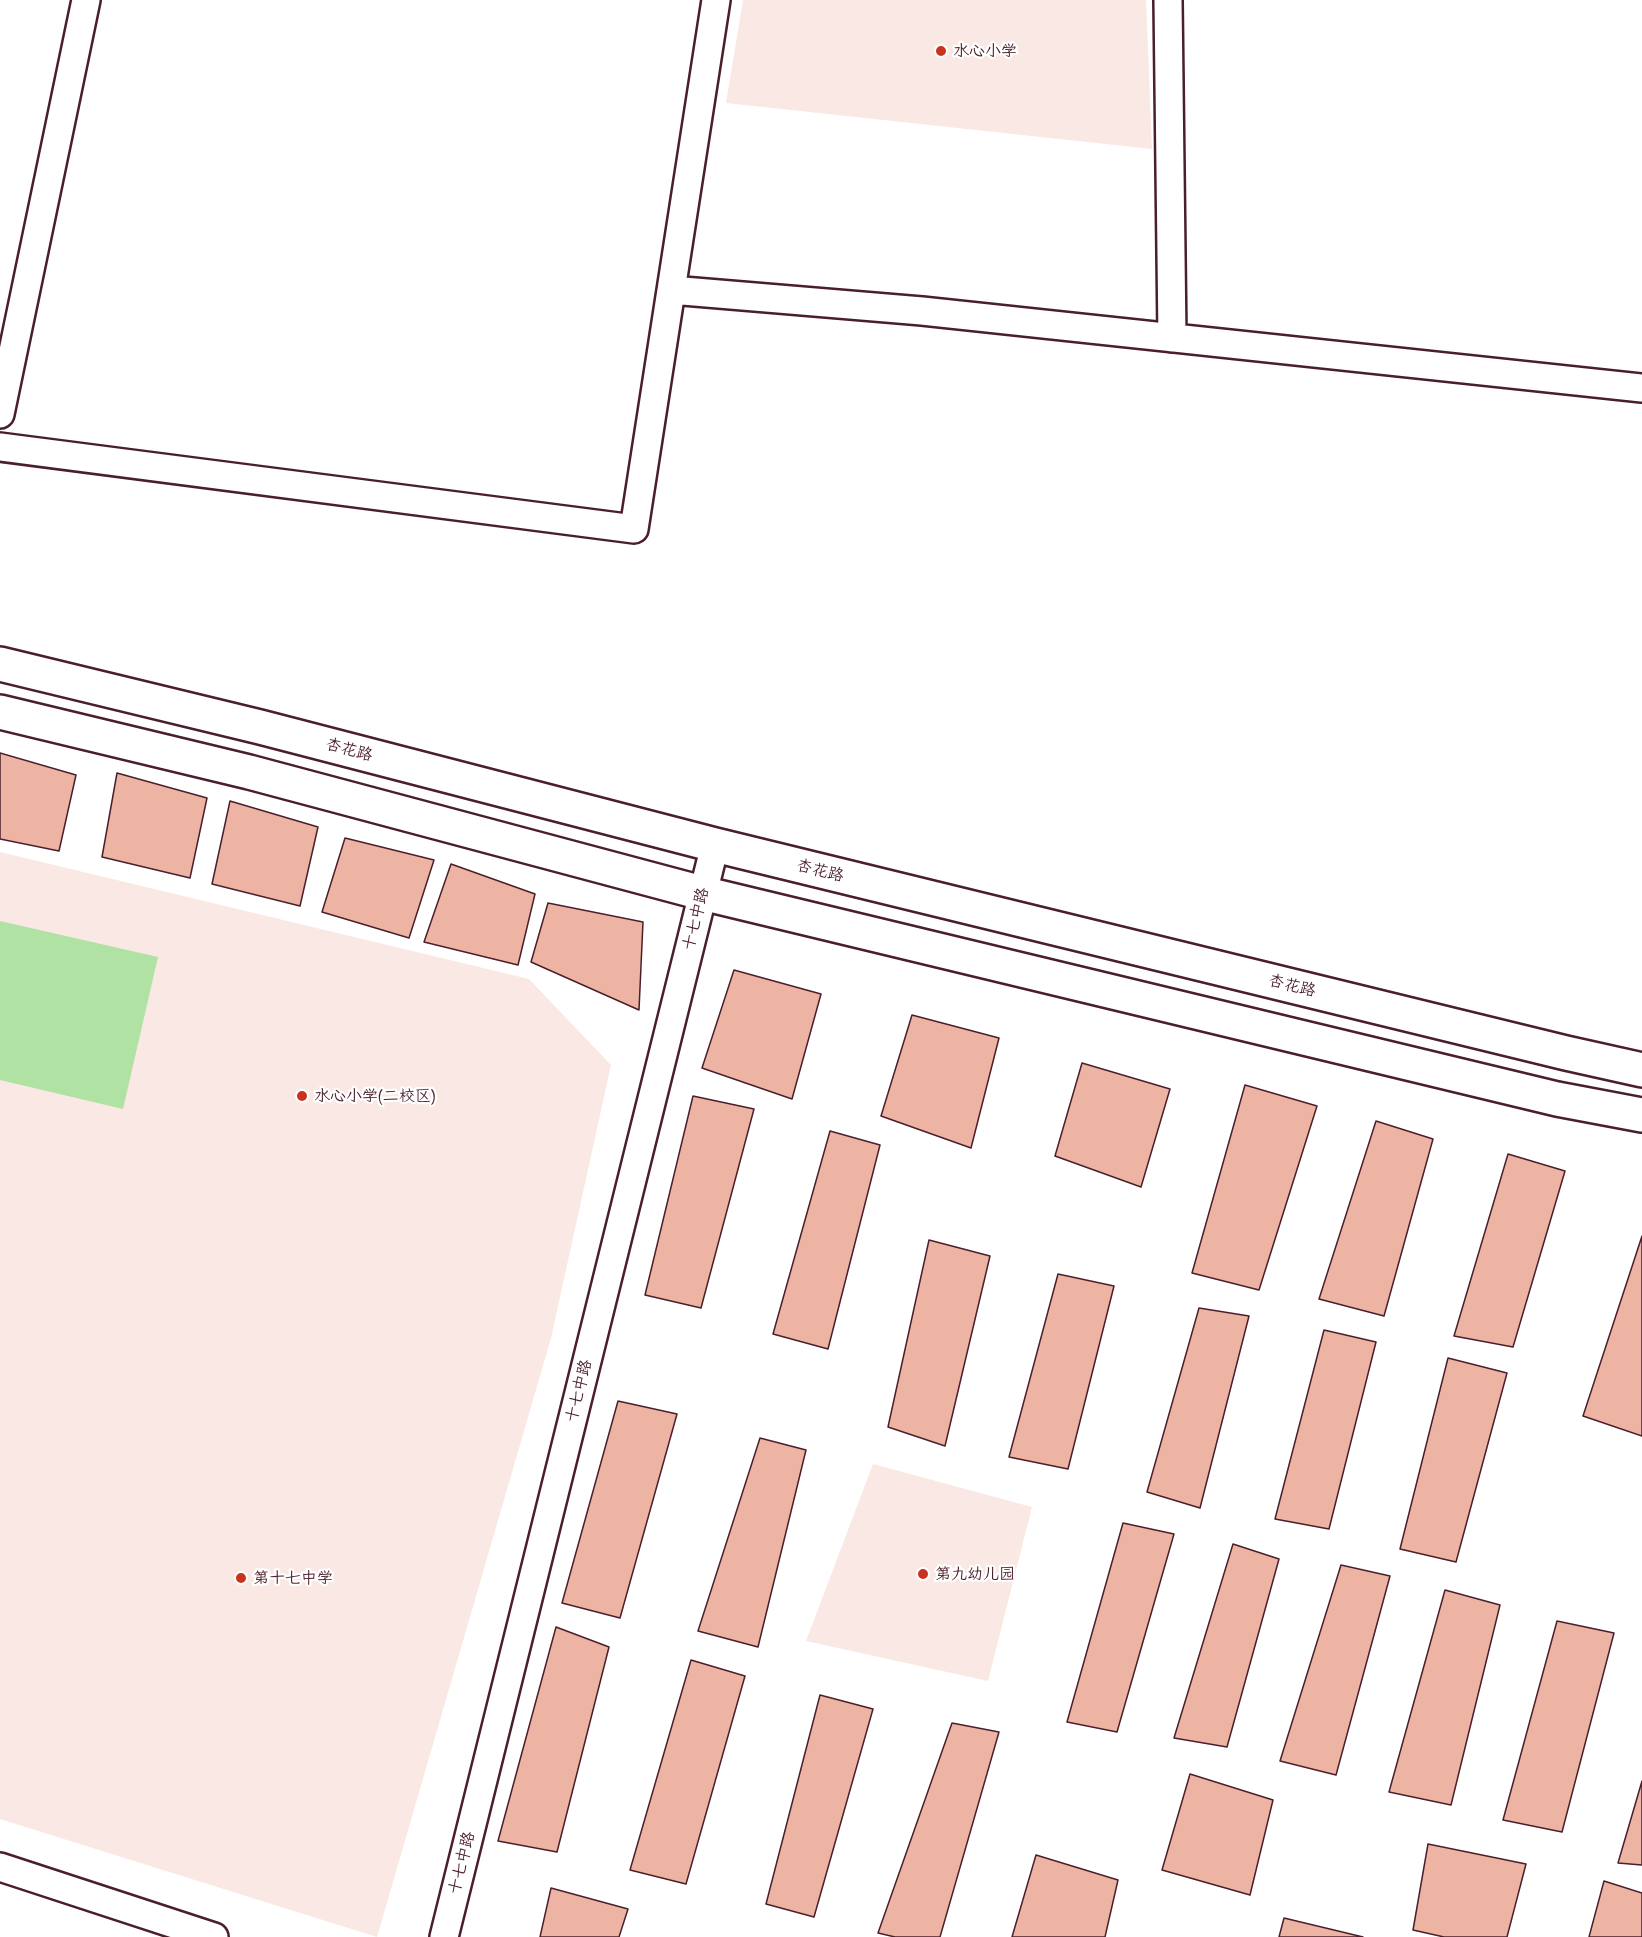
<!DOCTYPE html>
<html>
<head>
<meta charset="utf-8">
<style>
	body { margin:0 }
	canvas { display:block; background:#fff }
</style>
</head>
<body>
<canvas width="1642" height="1937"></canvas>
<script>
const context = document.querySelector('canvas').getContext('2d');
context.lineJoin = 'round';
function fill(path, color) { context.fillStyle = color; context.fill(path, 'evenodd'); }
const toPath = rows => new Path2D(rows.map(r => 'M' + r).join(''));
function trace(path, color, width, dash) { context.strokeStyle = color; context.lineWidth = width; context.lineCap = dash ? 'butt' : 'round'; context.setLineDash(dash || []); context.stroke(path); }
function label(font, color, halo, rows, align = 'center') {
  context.font = font + ' Delius,"LXGW WenKai TC",sans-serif'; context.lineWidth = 4.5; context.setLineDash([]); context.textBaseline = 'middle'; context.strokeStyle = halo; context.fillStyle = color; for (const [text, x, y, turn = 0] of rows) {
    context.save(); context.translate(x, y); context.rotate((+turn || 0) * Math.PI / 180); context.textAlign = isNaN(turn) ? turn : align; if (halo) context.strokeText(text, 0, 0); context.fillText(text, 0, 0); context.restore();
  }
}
fill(toPath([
	[743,0,1146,0,1152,149,726,103],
	[0,852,529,979,611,1065,551,1338,377,1937,0,1819],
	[873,1464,1032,1507,988,1681,806,1641]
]), '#fae8e4');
fill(toPath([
	[0,921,158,957,123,1109,0,1080]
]), '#b0e2a3');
const building = toPath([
	[0,753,76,775,59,851,0,839,0,753],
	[117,773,207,798,190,878,102,857,117,773],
	[230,801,318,827,300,906,212,884,230,801],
	[345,838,434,860,409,938,322,912,345,838],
	[451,864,535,894,518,965,424,942,451,864],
	[548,903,643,922,639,1010,531,962,548,903],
	[734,970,821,994,792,1099,702,1068,734,970],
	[912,1015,999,1038,971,1148,881,1116,912,1015],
	[1082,1063,1170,1089,1141,1187,1055,1156,1082,1063],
	[1245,1085,1317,1106,1259,1290,1192,1273,1245,1085],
	[693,1096,754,1109,701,1308,645,1295,693,1096],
	[1376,1121,1433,1139,1384,1316,1319,1299,1376,1121],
	[830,1131,880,1145,828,1349,773,1334,830,1131],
	[1508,1154,1565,1171,1513,1347,1454,1336,1508,1154],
	[1642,1236,1642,1436,1583,1416,1642,1236],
	[929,1240,990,1256,945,1446,888,1427,929,1240],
	[1058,1274,1114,1286,1068,1469,1009,1457,1058,1274],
	[1199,1308,1249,1316,1200,1508,1147,1492,1199,1308],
	[1324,1330,1376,1342,1329,1529,1275,1519,1324,1330],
	[1448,1358,1507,1373,1456,1562,1400,1549,1448,1358],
	[618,1401,677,1414,620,1618,562,1603,618,1401],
	[760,1438,806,1450,758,1647,698,1631,760,1438],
	[1123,1523,1174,1534,1117,1732,1067,1722,1123,1523],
	[1233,1544,1279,1559,1227,1747,1174,1738,1233,1544],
	[1341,1565,1390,1576,1336,1775,1280,1761,1341,1565],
	[1445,1590,1500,1605,1451,1805,1389,1792,1445,1590],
	[1557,1621,1614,1633,1562,1832,1503,1820,1557,1621],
	[556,1627,609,1647,557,1852,498,1841,556,1627],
	[691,1660,745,1676,686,1884,630,1870,691,1660],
	[820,1695,873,1709,814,1917,766,1904,820,1695],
	[952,1723,999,1732,940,1937,895,1937,878,1933,952,1723],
	[1190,1774,1273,1800,1250,1895,1162,1870,1190,1774],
	[1642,1781,1642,1865,1618,1863,1642,1781],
	[1428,1844,1526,1864,1507,1937,1444,1937,1413,1930,1428,1844],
	[1036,1855,1118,1880,1105,1937,1012,1937,1036,1855],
	[1604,1881,1642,1893,1642,1937,1589,1937,1604,1881],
	[551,1888,628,1909,619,1937,540,1937,551,1888],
	[1284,1918,1363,1937,1279,1937,1284,1918]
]);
fill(building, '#edb4a4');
trace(building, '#4a1f2b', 1.5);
const street = toPath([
	[1168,0,1172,338],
	[671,290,922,311,1642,388],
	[0,414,86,0],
	[0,447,634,529,716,0],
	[0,1867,214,1937],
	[444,1937,715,845]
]);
const secondary = toPath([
	[0,664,260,727,715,845,1566,1053,1642,1070],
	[0,712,249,772,702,893,1557,1099,1642,1115]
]);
trace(street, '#4a1f2b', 32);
trace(secondary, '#4a1f2b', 38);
trace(street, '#fff', 27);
trace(secondary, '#fff', 33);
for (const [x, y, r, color] of [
	[941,51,6,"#c8321e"],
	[302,1096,6,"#c8321e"],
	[923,1574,6,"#c8321e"],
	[241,1578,6,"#c8321e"]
]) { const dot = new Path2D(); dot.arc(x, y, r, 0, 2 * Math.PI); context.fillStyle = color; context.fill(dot); trace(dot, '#fff', 2); }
label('16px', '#4a1f2b', '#fff', [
	["水心小学",953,51],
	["水心小学(二校区)",314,1096],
	["第九幼儿园",935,1574],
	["第十七中学",253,1578]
], 'left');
label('16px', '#4a1f2b', '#fff', [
	["杏花路",349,750,15],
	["杏花路",820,871,14],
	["十七中路",696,919,-76],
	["杏花路",1292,986,14],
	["十七中路",579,1391,-76],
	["十七中路",462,1863,-76]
]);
</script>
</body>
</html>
